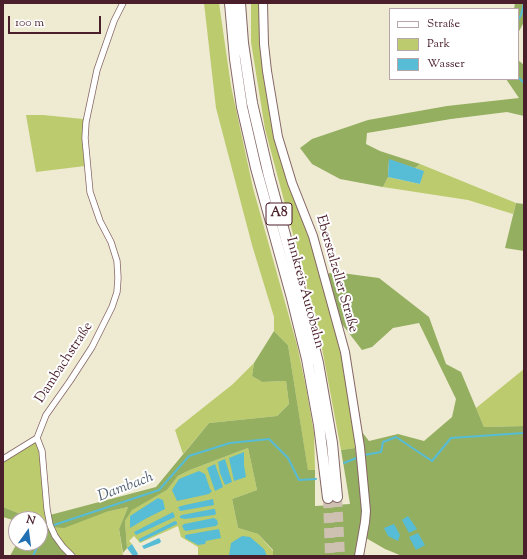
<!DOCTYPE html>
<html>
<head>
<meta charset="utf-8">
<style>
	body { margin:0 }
	#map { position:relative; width:527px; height:559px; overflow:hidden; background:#efead2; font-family:"Sorts Mill Goudy",serif }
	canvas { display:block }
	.frame { position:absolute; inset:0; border:4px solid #4a1f2b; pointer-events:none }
	.legend { position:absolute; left:389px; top:8px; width:130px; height:72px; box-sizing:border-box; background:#fff; border:1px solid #b7a5aa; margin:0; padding:5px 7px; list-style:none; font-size:12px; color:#4a1f2b }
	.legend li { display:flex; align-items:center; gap:8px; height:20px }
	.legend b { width:20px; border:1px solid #b7a5aa }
	.north { position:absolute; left:8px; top:511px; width:40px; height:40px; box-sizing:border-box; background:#fff; border:1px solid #b7a5aa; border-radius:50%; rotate:14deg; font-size:11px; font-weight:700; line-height:16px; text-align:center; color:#4a1f2b }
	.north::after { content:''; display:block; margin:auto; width:14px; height:18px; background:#1f6fb2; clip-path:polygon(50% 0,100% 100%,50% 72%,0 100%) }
	.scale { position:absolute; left:8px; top:16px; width:93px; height:18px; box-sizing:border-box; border:2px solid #4a1f2b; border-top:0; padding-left:5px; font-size:12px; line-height:14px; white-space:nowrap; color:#4a1f2b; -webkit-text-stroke:3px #fff; paint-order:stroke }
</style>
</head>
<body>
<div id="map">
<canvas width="527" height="559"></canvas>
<div class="frame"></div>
<ul class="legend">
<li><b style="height:5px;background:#fff"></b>Straße</li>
<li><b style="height:11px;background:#bccb6d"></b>Park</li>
<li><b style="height:11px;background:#57bcd5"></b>Wasser</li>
</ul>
<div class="north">N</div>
<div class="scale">100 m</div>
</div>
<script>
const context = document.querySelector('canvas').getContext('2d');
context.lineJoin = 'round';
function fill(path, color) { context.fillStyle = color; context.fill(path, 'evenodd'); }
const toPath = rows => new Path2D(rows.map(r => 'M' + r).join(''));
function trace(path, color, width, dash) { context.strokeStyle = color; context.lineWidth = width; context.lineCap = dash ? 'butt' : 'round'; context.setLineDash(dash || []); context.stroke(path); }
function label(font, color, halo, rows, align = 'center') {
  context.font = font + ' "Sorts Mill Goudy",serif'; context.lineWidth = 4; context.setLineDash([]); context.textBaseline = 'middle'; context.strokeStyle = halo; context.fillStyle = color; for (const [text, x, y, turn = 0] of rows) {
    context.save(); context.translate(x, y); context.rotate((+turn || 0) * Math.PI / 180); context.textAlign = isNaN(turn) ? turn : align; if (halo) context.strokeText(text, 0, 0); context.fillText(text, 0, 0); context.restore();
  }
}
fill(toPath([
	[204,3,219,3,231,86,253,188,297,345,306,387,314,433,315,470,308,471,288,345,274,331,274,317,252,245,216,108],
	[251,3,260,3,263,72,311,238,338,341,349,390,355,448,341,450,319,332,265,129,251,42],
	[26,115,43,115,83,119,85,166,36,172],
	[420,164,516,203,513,214,468,200,383,187,388,177,420,184,423,171,415,168],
	[254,363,252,376,262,382,286,381,289,404,277,416,209,423,183,454,175,430,233,384],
	[524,369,524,426,484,427,476,408],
	[41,438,50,515,106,512,128,507,119,529,123,556,68,556,56,541,46,525,40,522,40,519,33,519,3,507,3,462],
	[248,448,257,490,232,499,238,528,258,534,273,551,273,556,198,556,198,547,181,537,178,526,140,543,134,536,129,541,132,544,127,548,125,521,131,510,167,490,178,476,190,470]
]), '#bccb6d');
fill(toPath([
	[515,3,524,3,524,22,518,33,518,9,514,9],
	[518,60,524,65,524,116,507,112,451,119,367,133,366,144,380,151,420,164,415,168,389,160,388,177,383,187,340,179,312,164,300,148,312,139,368,120,447,106,519,98,506,79,518,79],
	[516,203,524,204,524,251,505,248],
	[334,272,379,278,429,317,446,364,461,372,484,427,524,426,524,556,402,556,385,549,366,538,369,501,362,432,369,441,398,434,424,441,452,417,456,399,419,323,393,328,372,347,362,350,338,319,327,274],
	[274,331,288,345,308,470,315,470,315,506,350,504,341,450,355,448,362,486,363,514,356,556,273,556,273,550,258,534,238,528,232,499,257,490,248,448,190,470,178,476,167,490,132,510,125,521,127,548,123,553,119,529,128,507,106,512,64,528,53,527,50,515,156,487,209,423,277,416,289,404,286,381,262,382,252,376,254,363],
	[3,507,33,519,16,519,16,521,3,517],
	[40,522,46,524,56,541,68,556,10,556,17,543,40,543]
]), '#95af60');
fill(toPath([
	[389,159,424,171,420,184,388,177],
	[244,452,244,465,246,477,234,481,229,458],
	[225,459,232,482,225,485,220,473,218,462],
	[215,464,223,487,215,491,207,468],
	[199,471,205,474,210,489,212,491,209,494,177,501,172,490,179,479],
	[158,498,163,500,165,509,147,518,130,528,130,516],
	[213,499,214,505,180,511,178,507,185,505],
	[213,509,215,509,216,514,214,515,185,519,180,518,180,516,182,515],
	[173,512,175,517,136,535,134,532],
	[408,516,417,529,409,533,402,520],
	[214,518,217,520,218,524,216,526,186,531,184,530,182,526,184,524],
	[175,521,177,522,177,524,140,542,139,539],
	[394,524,400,535,398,541,388,536,384,528],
	[219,529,221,538,206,541,205,544,198,545,185,538,185,535],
	[418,533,425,545,416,550,409,537],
	[242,536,250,537,264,549,267,556,229,556,231,543],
	[159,538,161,541,160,543,144,549,142,546],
	[132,544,138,554,136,556,133,556,127,548]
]), '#57bcd5');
trace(toPath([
	[518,20,521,15,524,3],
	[518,77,524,83],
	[364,455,381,452,383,442,396,437,432,461,451,438,524,433],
	[344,463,359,457],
	[54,525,159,490,189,456,230,443,269,439,288,458,299,480,316,479],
	[40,540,44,530,46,528],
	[33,556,39,543]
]), '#57bcd5', 2);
trace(toPath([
	[337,497,340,556],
	[328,498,330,556]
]), '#cec1b1', 10, [10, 5]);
const street = toPath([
	[3,459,37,438],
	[72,556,63,547,55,536,50,525,47,509,42,451,37,438,46,415,70,381,92,347,112,307,117,292,118,278,117,261,111,242,100,221,90,192,85,138,86,122,97,70,114,21,123,3]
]);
const secondary = toPath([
	[263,3,264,44,267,71,278,137,292,183,313,236,345,352,360,447,366,511,365,522,359,556]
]);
const highway = toPath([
	[230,3,235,59,242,107,256,168,292,298,307,359,319,425,328,498],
	[240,3,243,43,252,103,269,176,300,290,318,363,332,443,337,497]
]);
trace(street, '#846665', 7);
trace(secondary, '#846665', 10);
trace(highway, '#846665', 12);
trace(street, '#fff', 5.5);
trace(secondary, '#fff', 8);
trace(highway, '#fff', 10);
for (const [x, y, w] of [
	[279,214,26]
]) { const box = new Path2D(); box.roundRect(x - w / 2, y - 11, w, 22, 3); context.fillStyle = '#fff'; context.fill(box); trace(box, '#4a1f2b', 1); }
label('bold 13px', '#4a1f2b', null, [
	["A8",279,214]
]);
label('14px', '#4a1f2b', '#fff', [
	["Eberstalzeller Straße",336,274,74],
	["Innkreis Autobahn",304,293,75],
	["Dambachstraße",65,363,-57]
]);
label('italic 15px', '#4f5e6f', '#fff', [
	["Dambach",126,488,-21]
]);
</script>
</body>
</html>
